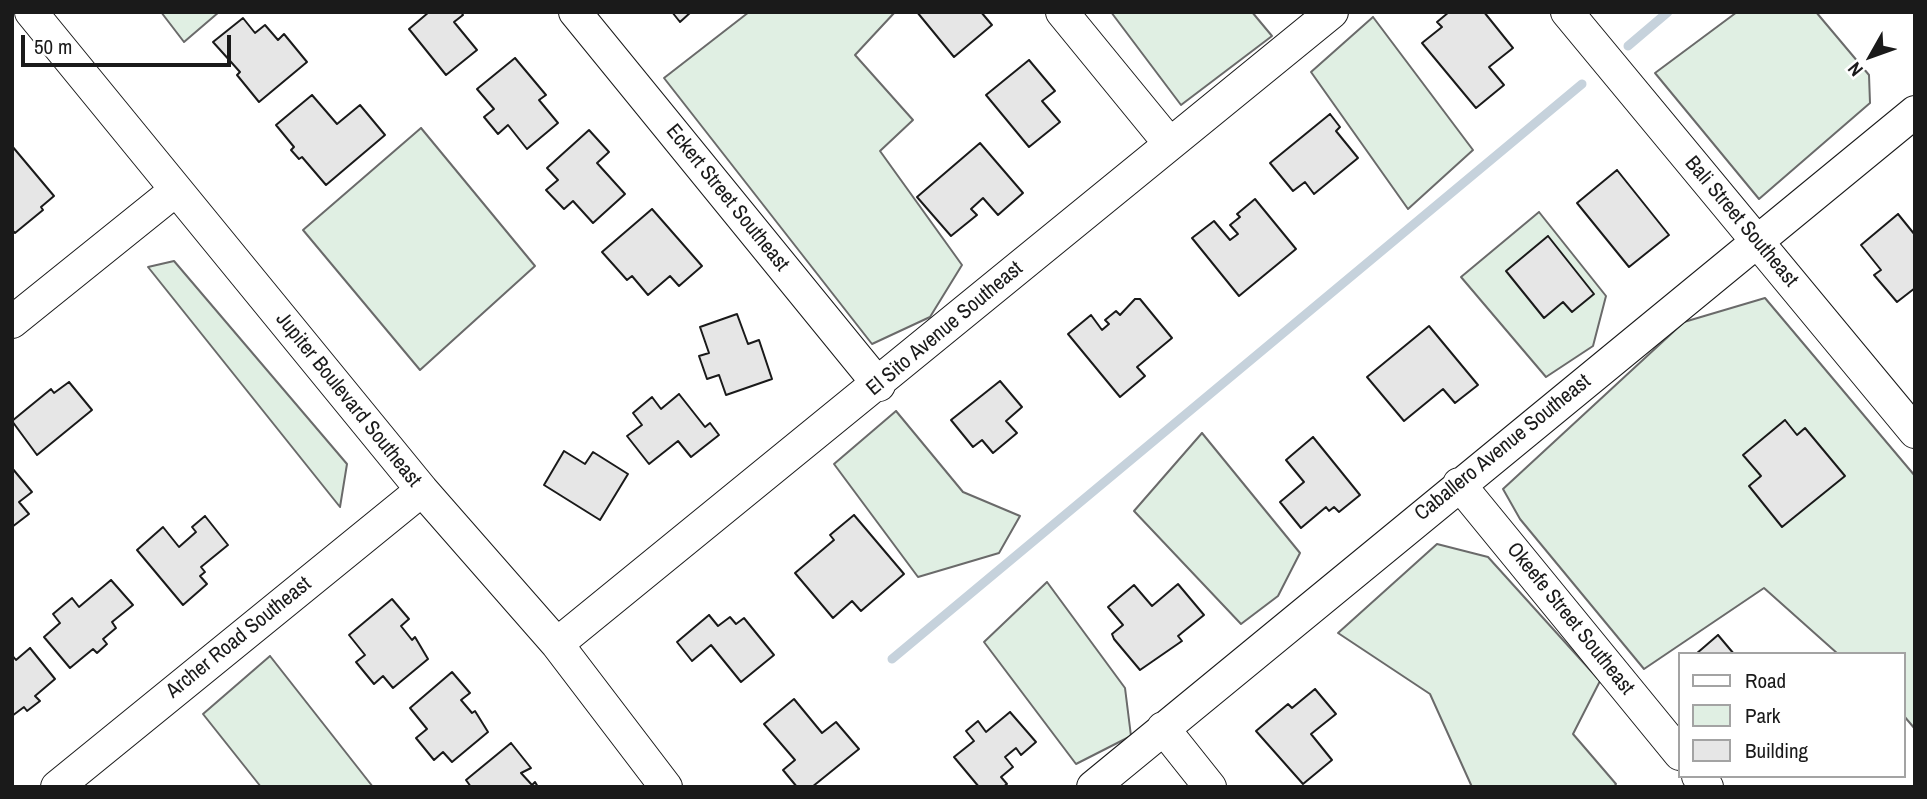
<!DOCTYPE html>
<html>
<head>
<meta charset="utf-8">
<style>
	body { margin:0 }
	#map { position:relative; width:1927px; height:799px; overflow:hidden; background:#fff; font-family:"Archivo Narrow",sans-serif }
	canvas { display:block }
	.frame { position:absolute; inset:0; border:14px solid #1a1a1a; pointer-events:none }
	.legend { position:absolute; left:1678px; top:652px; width:228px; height:126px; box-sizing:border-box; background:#fff; border:2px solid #a3a3a3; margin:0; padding:9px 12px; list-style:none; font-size:21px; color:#1a1a1a }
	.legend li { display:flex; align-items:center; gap:14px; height:35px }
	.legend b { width:35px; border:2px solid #a3a3a3 }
	.north { position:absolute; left:1836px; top:21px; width:70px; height:70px; -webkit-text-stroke:5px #fff; paint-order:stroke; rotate:230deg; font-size:19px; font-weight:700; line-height:28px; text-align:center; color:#1a1a1a }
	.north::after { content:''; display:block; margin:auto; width:24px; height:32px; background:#1a1a1a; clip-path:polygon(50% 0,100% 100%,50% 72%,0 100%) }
	.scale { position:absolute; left:21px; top:35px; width:210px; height:32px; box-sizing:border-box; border:4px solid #1a1a1a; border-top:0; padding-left:9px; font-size:21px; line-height:24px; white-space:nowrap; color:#1a1a1a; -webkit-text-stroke:5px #fff; paint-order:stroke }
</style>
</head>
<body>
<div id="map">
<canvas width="1927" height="799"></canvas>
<div class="frame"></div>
<ul class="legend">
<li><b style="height:9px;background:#fff"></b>Road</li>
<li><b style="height:19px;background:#e0efe3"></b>Park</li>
<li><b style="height:19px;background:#e6e6e6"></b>Building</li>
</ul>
<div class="north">N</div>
<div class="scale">50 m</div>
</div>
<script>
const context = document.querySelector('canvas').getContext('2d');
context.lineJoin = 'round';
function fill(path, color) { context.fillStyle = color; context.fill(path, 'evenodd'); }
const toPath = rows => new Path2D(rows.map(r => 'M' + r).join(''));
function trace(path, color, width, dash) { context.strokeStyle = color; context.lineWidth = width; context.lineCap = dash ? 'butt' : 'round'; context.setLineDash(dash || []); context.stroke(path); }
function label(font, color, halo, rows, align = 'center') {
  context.font = font + ' "Archivo Narrow",sans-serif'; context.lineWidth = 5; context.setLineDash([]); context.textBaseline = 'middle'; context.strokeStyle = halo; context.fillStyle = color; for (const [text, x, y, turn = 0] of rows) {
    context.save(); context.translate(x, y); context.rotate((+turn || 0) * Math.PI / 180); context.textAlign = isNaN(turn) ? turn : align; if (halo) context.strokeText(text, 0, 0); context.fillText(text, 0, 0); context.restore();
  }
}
const green = toPath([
	[161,12,219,12,184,42,161,12],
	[749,12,895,12,855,55,913,120,880,151,962,265,930,317,872,344,664,78,749,12],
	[1111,12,1252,12,1272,36,1181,105,1111,12],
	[1737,12,1816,12,1869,75,1870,103,1759,199,1655,73,1737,12],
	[1373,17,1473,150,1408,209,1311,72,1373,17],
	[421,128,535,266,420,370,303,230,421,128],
	[1539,212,1606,296,1593,346,1546,377,1461,277,1539,212],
	[174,261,347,464,340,507,148,267,174,261],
	[1765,298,1915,476,1915,729,1904,716,1904,654,1838,654,1764,588,1644,669,1520,519,1503,489,1684,322,1765,298],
	[896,411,963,492,1020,516,999,553,918,577,834,464,896,411],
	[1202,433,1300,553,1278,596,1241,624,1134,511,1202,433],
	[1437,544,1488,557,1600,681,1573,734,1616,784,1614,787,1472,787,1430,694,1338,633,1437,544],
	[1047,582,1125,688,1131,736,1076,764,984,642,1047,582],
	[270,656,373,787,261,787,203,714,270,656]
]);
fill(green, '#e0efe3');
trace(green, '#6a6a6a', 2);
trace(toPath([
	[1628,46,1668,12],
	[892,659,1582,84]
]), '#c6d2dc', 9);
const building = toPath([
	[429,12,461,12,463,15,454,22,477,50,446,75,409,29,429,12],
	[672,12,691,12,680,22,672,12],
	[917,12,981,12,992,25,954,57,917,12],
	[1449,12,1484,12,1513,48,1489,67,1504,85,1476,108,1422,43,1442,27,1437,22,1449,12],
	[243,18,255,33,265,25,278,40,284,34,307,62,259,102,237,75,240,72,213,42,243,18],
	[515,58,546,95,539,100,558,123,527,149,508,125,498,134,484,117,494,109,477,89,515,58],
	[1029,60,1055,91,1042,101,1060,122,1029,147,986,95,1029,60],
	[312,95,337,124,360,105,385,135,326,185,302,157,299,159,291,150,294,147,276,125,312,95],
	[1330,114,1340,127,1336,131,1358,158,1314,194,1305,182,1293,191,1270,163,1330,114],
	[589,130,609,152,597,163,625,194,593,223,573,201,564,209,546,190,558,180,547,168,589,130],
	[980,143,1023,193,998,215,983,198,971,209,977,215,951,236,917,197,980,143],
	[12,146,54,196,41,207,43,210,15,233,12,230,12,146],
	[1617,170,1669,235,1629,267,1577,203,1617,170],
	[1255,199,1296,249,1239,296,1192,238,1214,221,1230,240,1238,234,1230,225,1240,217,1237,214,1255,199],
	[652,209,702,266,679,286,670,276,648,295,632,276,627,280,602,252,652,209],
	[1898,214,1915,235,1915,288,1897,302,1874,275,1881,270,1861,245,1898,214],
	[1548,236,1594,294,1572,312,1563,302,1544,318,1506,271,1548,236],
	[1135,299,1140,299,1172,338,1137,367,1145,376,1120,397,1068,334,1091,315,1102,330,1109,324,1105,320,1116,311,1120,315,1135,299],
	[737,314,748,344,759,340,772,379,726,395,719,375,707,379,699,356,709,353,700,327,737,314],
	[1429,326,1478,385,1455,403,1443,389,1404,421,1367,377,1429,326],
	[1000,381,1022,407,1006,421,1017,433,993,453,982,440,973,447,951,420,1000,381],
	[69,382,92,410,37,455,12,421,51,389,54,393,69,382],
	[679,394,705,427,710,423,719,435,691,457,678,441,649,464,627,436,642,425,633,413,652,397,661,409,679,394],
	[1785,420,1797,435,1805,428,1845,476,1782,527,1749,486,1761,476,1743,455,1785,420],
	[1313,437,1360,495,1339,512,1334,507,1329,511,1326,507,1301,528,1280,502,1304,482,1286,460,1313,437],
	[564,451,585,464,593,452,628,474,600,520,544,485,564,451],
	[12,468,32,492,19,502,29,514,12,527,12,468],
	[854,515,904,574,861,611,852,601,833,618,795,573,834,540,830,535,854,515],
	[205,516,228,545,201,567,205,572,200,576,207,584,183,605,137,550,163,527,179,547,196,532,192,527,205,516],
	[111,580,133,605,112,622,116,628,103,639,107,644,97,653,93,649,70,668,44,637,60,623,53,614,72,598,79,607,111,580],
	[1178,584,1204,615,1178,636,1182,641,1140,670,1114,639,1112,634,1123,625,1108,607,1134,585,1152,606,1178,584],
	[392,599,409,619,401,626,412,640,415,637,428,659,393,688,383,676,374,684,356,662,365,655,349,635,392,599],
	[709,615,718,626,730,617,736,624,744,618,774,655,741,682,711,645,692,661,677,642,709,615],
	[1718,635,1734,654,1696,654,1718,635],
	[30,648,55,679,35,696,40,701,27,711,24,707,12,716,12,655,16,660,30,648],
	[452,672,470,693,461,700,472,713,475,711,488,732,452,762,443,752,434,760,416,738,427,729,410,708,452,672],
	[1315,689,1336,714,1311,734,1332,760,1303,784,1256,731,1288,704,1292,708,1315,689],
	[794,699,822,733,836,722,859,749,812,787,797,787,783,770,795,760,764,724,794,699],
	[1010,712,1036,742,1021,755,1016,748,1005,757,1013,767,1001,777,1007,784,1003,787,979,787,954,757,974,741,966,731,978,721,986,732,1010,712],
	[511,743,531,768,521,773,532,785,535,782,538,787,471,787,466,780,511,743]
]);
fill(building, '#e6e6e6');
trace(building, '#1a1a1a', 2);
const minor = toPath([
	[31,12,422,490,557,644,666,787],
	[575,12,879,385],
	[1062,12,1170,144],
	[1567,12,1915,432],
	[12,322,176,190],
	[1459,484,1680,754],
	[557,644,1332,12],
	[1163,728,1210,787],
	[1698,776,1707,787],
	[57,787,422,490],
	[1093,787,1915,112]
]);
trace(minor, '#1a1a1a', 34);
trace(minor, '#fff', 32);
label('21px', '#1a1a1a', '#fff', [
	["Eckert Street Southeast",727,198,51],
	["Bali Street Southeast",1741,222,50],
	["El Sito Avenue Southeast",945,329,-40],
	["Jupiter Boulevard Southeast",348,400,51],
	["Caballero Avenue Southeast",1503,448,-39],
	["Okeefe Street Southeast",1570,619,51],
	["Archer Road Southeast",239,638,-39]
]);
</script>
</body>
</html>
